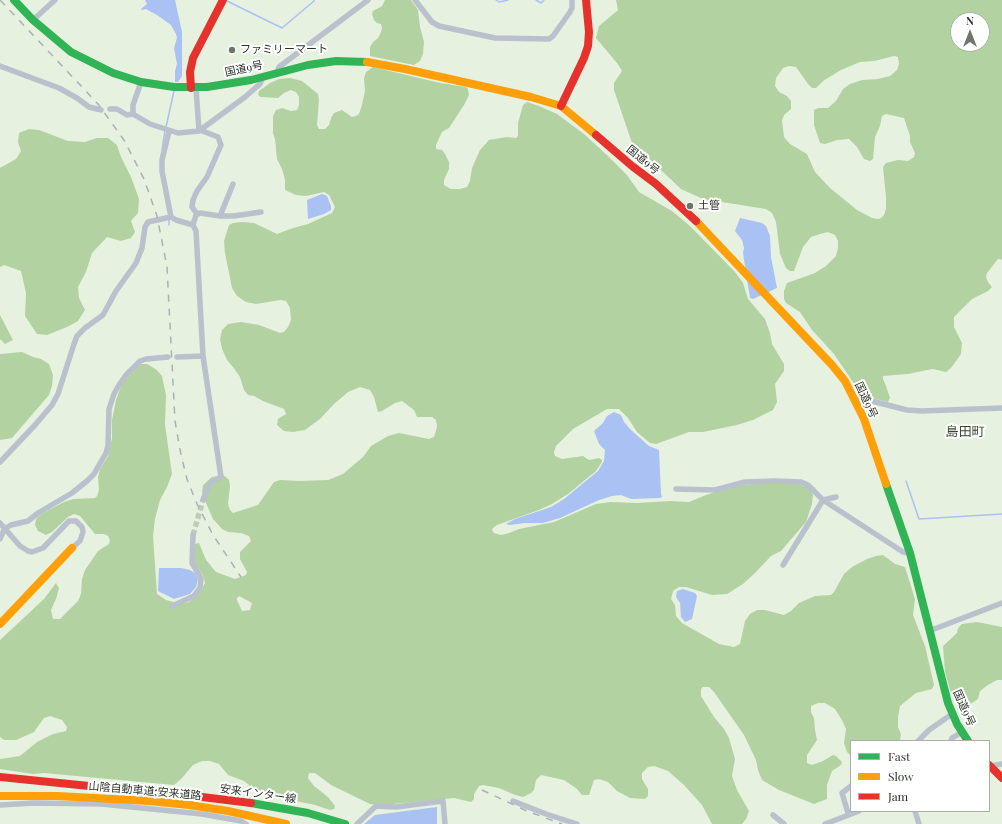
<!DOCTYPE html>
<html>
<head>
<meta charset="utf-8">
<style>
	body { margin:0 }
	#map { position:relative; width:1002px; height:824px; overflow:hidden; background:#e6f1e0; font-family:"Playfair Display",serif }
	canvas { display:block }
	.legend { position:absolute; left:850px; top:740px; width:140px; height:72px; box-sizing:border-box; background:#fff; border:1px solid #abaea9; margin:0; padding:5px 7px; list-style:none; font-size:12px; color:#2c3428 }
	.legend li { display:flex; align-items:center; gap:8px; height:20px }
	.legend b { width:20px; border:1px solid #abaea9 }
	.north { position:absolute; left:950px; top:12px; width:40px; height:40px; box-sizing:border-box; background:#fff; border:1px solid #abaea9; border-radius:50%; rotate:0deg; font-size:11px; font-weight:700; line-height:16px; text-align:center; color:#2c3428 }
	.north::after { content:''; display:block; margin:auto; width:14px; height:18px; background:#6d7668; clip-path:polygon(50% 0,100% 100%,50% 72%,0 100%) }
</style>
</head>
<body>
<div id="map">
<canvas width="1002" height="824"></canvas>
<ul class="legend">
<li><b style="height:5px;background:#30b455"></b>Fast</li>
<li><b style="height:5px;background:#ff9f0a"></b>Slow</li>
<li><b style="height:5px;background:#e5322d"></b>Jam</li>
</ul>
<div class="north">N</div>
</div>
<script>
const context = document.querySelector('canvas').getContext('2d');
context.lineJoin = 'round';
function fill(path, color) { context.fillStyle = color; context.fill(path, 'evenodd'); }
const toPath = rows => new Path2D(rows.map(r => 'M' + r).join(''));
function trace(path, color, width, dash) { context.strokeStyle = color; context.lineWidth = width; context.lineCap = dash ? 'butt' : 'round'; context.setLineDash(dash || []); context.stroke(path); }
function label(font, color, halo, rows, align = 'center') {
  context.font = font + ' "Playfair Display","Noto Sans JP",serif'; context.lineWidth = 4; context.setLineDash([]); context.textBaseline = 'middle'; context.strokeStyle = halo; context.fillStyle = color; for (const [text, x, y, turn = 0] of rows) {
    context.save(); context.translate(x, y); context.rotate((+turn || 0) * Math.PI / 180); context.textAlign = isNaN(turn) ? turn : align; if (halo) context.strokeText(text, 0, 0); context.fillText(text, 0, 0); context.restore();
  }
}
fill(toPath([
	[385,0,411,0,418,10,420,27,424,42,423,54,420,61,414,65,370,56,370,47,373,42,378,38,381,32,382,28,381,24,377,23,374,20,372,14,373,11,382,6],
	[616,0,1002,0,1002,261,1001,259,998,259,987,273,986,277,988,282,992,287,988,291,972,299,954,317,954,327,962,343,961,354,951,368,946,372,933,369,927,370,908,374,883,376,883,379,886,386,890,398,888,402,868,397,861,394,834,354,812,330,800,312,786,303,784,299,784,291,787,283,815,273,826,266,836,256,838,248,838,241,835,235,828,232,820,234,811,237,803,247,794,271,790,271,786,268,780,254,776,222,772,213,766,209,703,199,681,189,632,143,614,90,614,83,622,71,617,63,596,38,599,26,618,10],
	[958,20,982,20,982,44,958,44],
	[894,56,898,57,899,64,897,70,890,76,878,79,862,80,850,84,843,89,836,101,828,108,818,108,814,110,814,125,820,143,825,144,837,140,849,139,857,147,864,159,870,161,873,159,875,137,880,126,882,116,886,114,904,118,910,136,910,142,915,153,914,157,908,161,898,160,886,163,883,167,886,197,886,209,884,215,881,218,878,219,872,218,857,210,830,188,815,172,807,154,790,144,784,137,782,120,784,115,791,109,791,101,787,96,779,92,775,86,776,78,783,68,789,66,796,67,808,84,812,88,816,88,823,81,841,70,860,62,874,61],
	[373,67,440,83,466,87,468,89,469,95,464,105,449,128,442,132,436,145,436,149,442,150,445,154,449,162,449,169,444,180,444,185,451,189,460,189,467,187,470,181,472,168,480,150,489,140,507,137,516,138,518,136,518,123,523,105,527,102,539,106,557,114,584,134,609,157,627,175,639,192,672,211,690,226,735,272,743,283,748,299,765,319,770,333,772,344,784,364,784,371,775,384,777,402,773,410,753,420,737,425,703,432,689,432,656,444,650,443,637,432,628,418,619,409,607,409,573,429,556,446,554,452,555,456,562,459,583,456,589,460,599,458,602,460,602,462,596,471,568,494,552,504,539,510,497,525,493,528,492,530,494,533,501,535,509,533,519,529,554,522,596,504,611,502,637,503,670,501,689,502,706,495,735,486,760,483,795,483,810,488,813,495,812,504,806,522,781,551,771,556,755,573,743,584,727,594,712,595,686,587,679,587,673,591,671,599,675,605,676,616,682,623,719,644,734,647,740,644,745,621,750,614,757,610,765,610,784,615,791,611,799,603,815,596,831,595,834,592,844,574,852,567,867,559,876,556,883,555,895,564,905,567,915,599,913,615,925,646,934,685,932,689,916,693,900,706,898,717,898,727,901,734,900,740,898,741,851,741,851,756,847,752,844,743,846,729,843,722,835,709,825,703,818,703,811,706,811,712,814,718,815,730,817,740,807,755,807,763,812,765,823,761,833,755,836,756,842,762,841,765,832,771,827,785,827,799,814,804,779,790,762,780,758,770,756,760,744,735,714,692,709,687,703,687,701,689,701,696,714,717,724,729,729,738,735,759,732,776,737,790,749,811,746,819,742,824,712,824,702,805,684,785,668,771,654,766,648,767,642,773,642,779,648,789,648,796,645,799,630,798,617,791,608,782,599,779,594,780,589,795,582,795,577,789,564,780,541,775,536,780,534,790,531,793,523,797,515,795,499,788,483,785,479,786,474,794,474,799,471,802,454,798,383,805,370,804,331,785,315,773,309,773,308,778,314,786,328,797,335,806,334,809,330,810,315,805,276,797,259,793,244,781,228,775,219,764,210,761,202,761,193,765,182,778,174,785,44,773,33,774,0,769,0,759,20,756,37,742,53,734,66,731,67,727,62,720,50,716,44,718,34,732,16,740,4,740,0,737,0,640,44,599,56,583,59,588,56,599,51,610,53,619,60,619,78,601,81,594,82,579,85,570,98,551,109,544,110,540,108,536,104,534,95,534,80,516,74,514,68,517,52,532,46,535,38,531,35,525,36,519,41,514,64,502,73,499,95,498,97,496,99,490,98,477,100,469,108,456,112,438,112,420,116,400,122,384,133,370,141,364,147,364,157,370,162,376,164,386,166,395,165,425,172,474,167,487,160,500,155,519,153,536,157,594,166,600,181,604,189,602,199,594,205,583,203,575,195,564,194,555,195,544,199,543,206,560,216,572,235,579,246,575,247,572,240,559,240,552,251,541,249,536,241,533,228,532,222,529,213,519,206,503,202,492,203,485,212,477,225,476,229,480,230,486,228,504,230,510,233,513,258,505,274,482,280,480,299,481,328,480,343,474,363,457,371,446,388,436,399,433,429,439,434,437,437,427,436,420,432,417,417,417,414,410,402,401,395,403,382,411,378,412,374,397,370,390,360,387,348,392,334,404,320,419,305,430,293,432,284,431,277,425,278,419,286,414,284,409,263,401,254,396,248,395,244,390,240,377,233,367,227,360,222,349,220,339,222,330,228,324,241,322,259,325,280,333,284,332,288,327,291,320,290,308,286,301,280,300,256,304,246,302,237,296,232,288,225,253,224,241,229,225,233,223,242,222,254,223,277,234,293,228,308,224,332,213,335,207,329,195,324,192,306,196,296,195,285,190,285,180,282,169,277,159,275,139,273,133,273,116,276,110,282,108,291,111,297,110,299,105,299,97,296,92,291,90,284,93,278,98,260,97,258,94,259,91,270,83,279,79,290,78,302,81,318,94,319,100,317,125,319,129,325,129,329,125,331,118,334,113,339,111,342,110,352,117,356,116,359,114,362,105,365,91,364,78,366,72],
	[239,596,252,603,250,610,242,611,237,600,237,598],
	[29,129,39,130,68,141,85,142,97,138,108,138,117,145,121,157,131,177,139,199,138,213,131,221,135,232,131,238,121,241,107,237,92,253,86,272,78,287,79,298,85,310,78,321,67,327,47,335,37,334,25,316,26,293,21,271,4,265,0,267,0,168,16,159,21,151,18,142,19,133],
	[0,315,13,340,5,344,0,339],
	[22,352,33,357,41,359,49,364,53,375,52,386,49,395,12,438,0,440,0,354],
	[977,622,1002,627,1002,680,997,680,988,685,980,691,978,699,972,703,968,704,963,704,957,703,951,693,945,672,943,646,957,633,958,628,962,624]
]), '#b2d3a1');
fill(toPath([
	[145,0,175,0,182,32,182,76,178,82,175,82,175,71,177,64,174,48,177,38,176,34,171,25,157,15,146,9,142,10,141,9,147,4],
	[322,194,327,196,331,206,331,210,324,214,308,219,307,200],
	[740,218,762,223,766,226,770,236,771,257,777,288,753,299,750,298,743,253,744,248,742,240,735,231],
	[614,412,621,415,624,422,631,430,649,446,659,450,661,494,662,497,660,498,631,499,621,495,612,496,599,500,560,518,543,523,525,523,509,525,506,524,515,519,551,507,564,499,598,471,604,461,605,450,599,444,594,431,603,423,607,416],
	[159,568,181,568,190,570,195,573,198,579,196,587,190,594,174,599,158,591],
	[683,589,695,593,697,596,692,619,685,622,681,617,680,603,676,597,677,591],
	[437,807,437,824,364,824,375,815]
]), '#aac1f3');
trace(toPath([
	[496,0,499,2,508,0],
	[536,0,541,3,544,0],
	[227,1,282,28,314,1,314,0],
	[166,127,174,91],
	[162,150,165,130],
	[169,225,169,219],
	[906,481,919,519,1002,514]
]), '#aac1f3', 1.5);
trace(toPath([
	[193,535,203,500]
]), '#c1cbbb', 5.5, [5.5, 3]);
trace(toPath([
	[415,0,432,22,439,26,495,38,549,39,553,36,570,12,572,8,572,0],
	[33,20,55,0],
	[0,66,59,88,77,98,89,107,101,110],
	[277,73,279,67,368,0],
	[141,82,133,105,133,114,150,124,178,133,199,131,203,128,245,97,260,84,263,77],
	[196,88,199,131],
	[110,109,117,109,127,115,133,114],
	[169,131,162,160,162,171,171,217],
	[197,214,192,207,193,200,197,191,207,177,221,145,218,137,200,130],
	[220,216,233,184],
	[193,225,196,215,200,213,220,216,234,216,261,212],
	[177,357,203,356],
	[855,399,864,399,907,410,922,411,1002,408],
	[0,462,35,425,52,405,58,394,74,344,77,336,85,328,103,315,116,291,136,263,142,248,145,227,148,222,171,217,176,220,193,225,196,231,203,356,221,477,211,482,207,489,203,500],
	[676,489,715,490,745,482,775,481,801,482,808,485,823,500,903,552,910,553],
	[0,523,20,546,28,551,32,552,43,548,69,521,76,521,82,527,83,532,80,541,72,548],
	[0,539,3,532,6,528,11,525,28,521,38,513,72,493,87,481,94,474,106,453,108,446,109,409,114,394,119,385,126,375,140,361,146,359,168,357],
	[783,565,823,500,836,497],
	[172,606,194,596,200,588,201,578,192,563,193,535],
	[929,631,1002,603],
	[918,741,929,730,952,714],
	[951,741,952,738,962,732],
	[990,766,1002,764],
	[513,801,546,814,577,824],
	[0,805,34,803,101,804,202,814,241,821,246,824],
	[915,811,919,824],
	[848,813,842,793,851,786],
	[773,815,784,824],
	[357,824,376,806,396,807,443,801,445,824],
	[825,824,859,811]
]), '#b9c1cd', 5.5);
trace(toPath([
	[14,0,33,20,71,52,113,73,141,82,174,87,207,87,251,80,308,65,336,61,367,62],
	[886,484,910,553,948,703,957,724,968,741],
	[251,803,308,813,345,824]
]), '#30b455', 8);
trace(toPath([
	[367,62,405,69,531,97,561,106,596,135],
	[696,221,832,365,845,381,864,419,886,484],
	[0,624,72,548],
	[0,796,57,796,149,801,189,805,228,811,286,824]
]), '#ff9f0a', 8);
trace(toPath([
	[191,88,190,72,193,58,223,0],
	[561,106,584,58,588,46,589,32,586,0],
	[596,135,632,166,656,184,696,221],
	[989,765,1002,778],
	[0,777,99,787,145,790,251,803]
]), '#e5322d', 8);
trace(toPath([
	[0,0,98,104,124,140,144,179,157,216,167,267,175,421,181,455,187,479,197,504,213,535,241,577],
	[482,790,527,811,562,824]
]), '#aab0b6', 1.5, [7, 7]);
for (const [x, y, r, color] of [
	[232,50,4,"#6d7668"],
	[690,206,4,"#6d7668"]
]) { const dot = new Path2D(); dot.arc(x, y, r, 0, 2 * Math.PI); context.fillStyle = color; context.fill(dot); trace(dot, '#fff', 1.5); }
label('11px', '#2c3428', '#fff', [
	["ファミリーマート",240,50],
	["土管",698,206]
], 'left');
label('11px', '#2c3428', '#fff', [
	["国道9号",244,69,-12],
	["国道9号",643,160,39],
	["国道9号",866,400,65],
	["国道9号",964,708,66],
	["山陰自動車道;安来道路",145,791,5],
	["安来インター線",258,794,8]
]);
label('13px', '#37472e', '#fff', [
	["島田町",965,432]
]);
</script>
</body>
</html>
